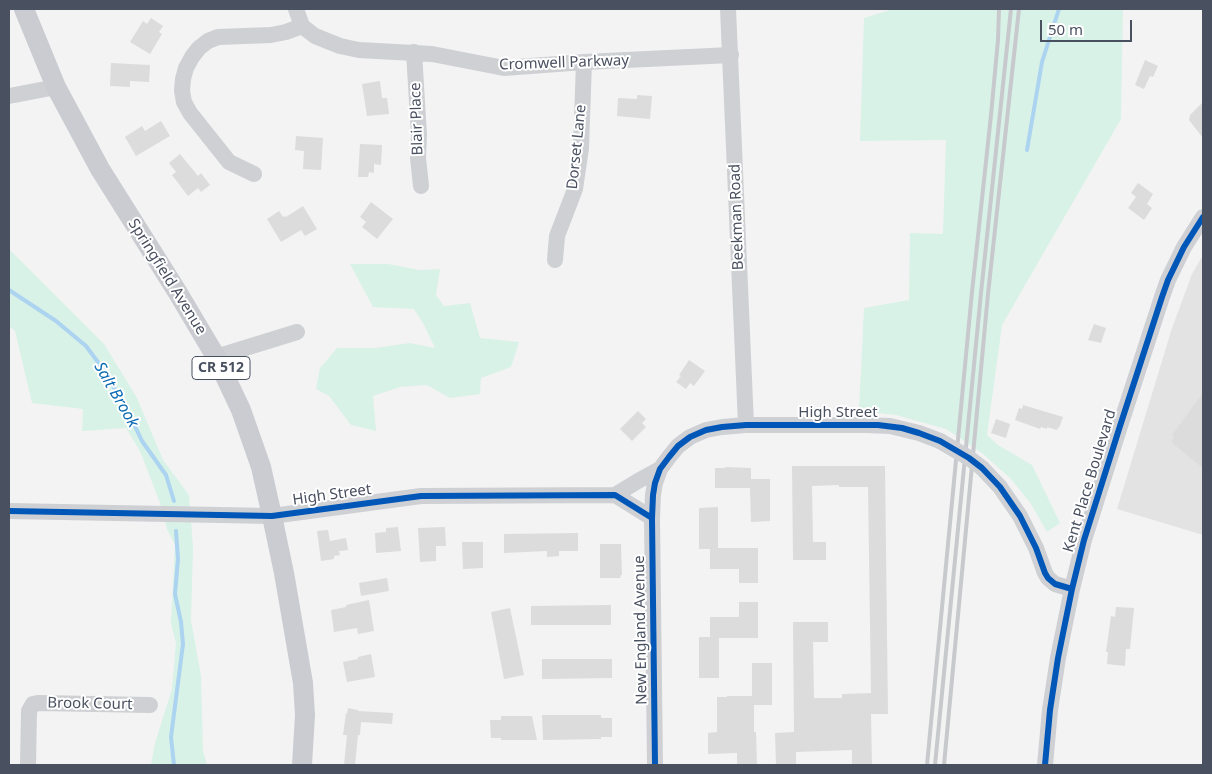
<!DOCTYPE html>
<html>
<head>
<meta charset="utf-8">
<style>
	body { margin:0 }
	#map { position:relative; width:1212px; height:774px; overflow:hidden; background:#f3f3f3; font-family:"Noto Sans",sans-serif }
	canvas { display:block }
	.frame { position:absolute; inset:0; border:10px solid #495060; pointer-events:none }
	.scale { position:absolute; left:1040px; top:20px; width:92px; height:22px; box-sizing:border-box; border:2px solid #495060; border-top:0; padding-left:6px; font-size:15px; line-height:18px; white-space:nowrap; color:#495060; -webkit-text-stroke:4px #fff; paint-order:stroke }
</style>
</head>
<body>
<div id="map">
<canvas width="1212" height="774"></canvas>
<div class="frame"></div>
<div class="scale">50 m</div>
</div>
<script>
const context = document.querySelector('canvas').getContext('2d');
context.lineJoin = 'round';
function fill(path, color) { context.fillStyle = color; context.fill(path, 'evenodd'); }
const toPath = rows => new Path2D(rows.map(r => 'M' + r).join(''));
function trace(path, color, width, dash) { context.strokeStyle = color; context.lineWidth = width; context.lineCap = dash ? 'butt' : 'round'; context.setLineDash(dash || []); context.stroke(path); }
function label(font, color, halo, rows, align = 'center') {
  context.font = font + ' "Noto Sans",sans-serif'; context.lineWidth = 4; context.setLineDash([]); context.textBaseline = 'middle'; context.strokeStyle = halo; context.fillStyle = color; for (const [text, x, y, turn = 0] of rows) {
    context.save(); context.translate(x, y); context.rotate((+turn || 0) * Math.PI / 180); context.textAlign = isNaN(turn) ? turn : align; if (halo) context.strokeText(text, 0, 0); context.fillText(text, 0, 0); context.restore();
  }
}
fill(toPath([
	[1203,255,1203,535,1117,509,1172,328,1192,274]
]), '#e4e3e4');
fill(toPath([
	[893,9,1123,9,1121,119,1002,325,987,435,998,445,1032,465,1060,523,1047,532,1031,504,1011,479,982,453,946,429,896,415,859,411,864,308,909,300,910,233,943,234,946,140,860,141,864,18],
	[9,249,104,344,137,398,163,460,189,495,193,548,191,620,201,676,203,751,207,765,151,765,155,743,172,689,176,643,171,623,175,545,167,529,160,503,140,451,126,428,82,431,83,409,32,403,15,331,9,326],
	[350,264,388,264,419,270,440,269,436,295,444,306,470,303,480,338,519,342,511,367,481,378,480,394,450,398,427,385,400,387,373,396,376,431,351,425,329,396,316,389,320,368,337,348,375,348,410,343,435,348,424,325,414,309,373,307]
]), '#d8f2e7');
trace(toPath([
	[1027,150,1042,62,1059,9],
	[9,290,56,321,86,346,106,373,132,420,142,441,166,475,174,501],
	[174,765,171,737,183,644,181,622,175,594,178,559,176,531]
]), '#acd3f0', 4);
fill(toPath([
	[151,18,163,26,159,32,162,34,150,54,130,42,143,21,147,24],
	[1145,60,1158,66,1153,77,1150,76,1144,89,1135,85],
	[111,63,150,65,149,82,130,81,130,87,110,86],
	[380,81,382,98,387,98,389,114,367,116,362,84],
	[637,95,652,96,650,119,617,116,618,98,637,99],
	[1203,102,1203,138,1189,120,1190,115],
	[161,121,170,136,136,156,125,137,142,126,145,131],
	[296,136,323,138,321,170,303,169,304,151,295,150],
	[360,144,382,145,381,165,374,164,374,173,369,172,368,177,358,177],
	[180,154,198,176,201,173,210,185,201,192,198,188,188,196,172,175,176,172,169,163],
	[1138,183,1153,194,1147,204,1152,208,1144,220,1128,208,1136,197,1131,193],
	[371,202,393,219,377,239,362,227,366,222,360,217],
	[303,206,317,229,305,236,301,230,281,242,267,219,279,211,283,217,284,216,286,217],
	[1094,324,1106,328,1101,343,1088,340],
	[689,360,705,371,694,386,690,383,686,389,676,382,681,376,679,375],
	[1203,393,1203,468,1171,442,1174,437,1172,435],
	[1023,405,1063,417,1059,428,1058,427,1057,430,1047,427,1047,429,1041,427,1040,429,1015,420,1019,408,1022,409],
	[638,411,646,419,642,423,646,427,632,441,620,429],
	[996,419,1010,424,1006,438,991,433],
	[792,466,885,466,888,714,871,714,872,765,852,765,852,750,796,752,796,765,776,765,775,733,794,732,793,622,828,622,828,642,813,642,814,698,842,698,842,694,871,693,868,487,839,487,839,485,812,486,813,542,826,542,826,560,793,560],
	[725,467,751,468,751,479,770,479,770,521,751,522,750,488,715,488,715,468,725,468],
	[718,507,718,548,758,548,758,583,739,583,739,569,710,569,710,549,699,549,699,508],
	[398,527,401,551,376,553,375,533,386,532,386,528],
	[445,527,446,546,436,546,436,561,420,562,418,528],
	[328,530,330,541,346,538,348,550,339,551,340,555,334,556,334,559,321,561,317,531],
	[578,533,578,551,559,551,559,556,547,557,547,551,504,553,504,534],
	[462,542,483,542,483,568,463,569],
	[600,544,621,544,622,575,621,575,620,578,600,578],
	[387,578,389,591,361,596,359,583],
	[369,600,374,631,358,634,357,628,334,632,331,610,346,607,346,605],
	[739,602,758,602,758,638,719,638,719,678,699,678,699,637,710,637,710,617,739,617],
	[611,605,611,625,531,625,531,606],
	[1116,607,1134,608,1130,649,1126,649,1125,666,1107,664,1108,652,1106,652,1111,616,1115,617],
	[510,608,524,675,504,679,491,612],
	[371,654,375,677,347,682,343,662,358,659,358,657],
	[542,659,612,659,612,678,542,679],
	[752,663,772,663,772,705,754,705,754,732,756,732,757,765,737,765,737,753,708,754,708,733,717,732,717,697,727,697,727,696,752,696],
	[348,708,358,710,358,711,393,713,392,724,361,722,360,735,358,735,355,765,344,765,347,735,343,735,346,713,347,714],
	[542,715,601,715,601,718,612,718,612,737,601,737,601,739,543,740],
	[501,716,532,716,537,740,501,740,501,738,491,738,490,720,501,720]
]), '#dcdcdd');
trace(toPath([
	[296,9,302,26,315,36,340,46,359,50,432,54,504,68,584,62,731,55],
	[728,9,746,425],
	[414,52,419,135,418,158,421,186],
	[9,96,56,87],
	[254,174,229,162,190,113,184,102,182,91,183,79,186,68,192,57,199,48,208,41,218,37,271,35,286,32,302,26],
	[555,260,557,236,575,189,581,148,584,62],
	[216,357,297,332],
	[982,468,1000,487,1020,516,1036,548,1045,573,1048,578,1055,584,1072,589],
	[615,495,638,481,660,469],
	[9,511,272,516,421,496,615,495,652,518],
	[28,765,29,711,33,704,39,703,150,705],
	[655,765,652,518,653,495,655,483,660,469,669,457,678,446,690,437,706,430,722,427,746,425,866,425,890,426,919,433,940,441],
	[1045,765,1050,710,1058,658,1072,589,1084,540,1120,426,1162,297,1168,280,1184,247,1203,217]
]), '#ced0d4', 16);
trace(toPath([
	[24,9,56,87,100,169,178,293,216,357,241,410,261,467,272,516,284,573,303,683,305,715,302,765]
]), '#caccd1', 20);
trace(toPath([
	[927,765,972,292,991,115,998,40,999,9],
	[935,765,981,293,1011,9],
	[944,765,988,294,1019,9]
]), '#c8c9cd', 4);
trace(toPath([
	[940,441,969,458,982,468]
]), '#ced0d4', 16);
trace(toPath([
	[9,511,272,516,421,496,615,495,652,518],
	[655,765,652,518,653,495,655,483,660,469,669,457,678,446,690,437,706,430,722,427,746,425,878,425,902,428,919,433,940,441,969,458,982,468,1000,487,1020,516,1036,548,1045,573,1048,578,1055,584,1072,589],
	[1045,765,1050,710,1058,658,1072,589,1084,540,1120,426,1162,297,1168,280,1184,247,1203,217]
]), '#0057b8', 6);
for (const [x, y, w] of [
	[221,368,58]
]) { const box = new Path2D(); box.roundRect(x - w / 2, y - 11.5, w, 23, 4); context.fillStyle = '#fff'; context.fill(box); trace(box, '#495060', 1); }
label('bold 14px', '#495060', null, [
	["CR 512",221,368]
]);
label('15px', '#495060', '#fff', [
	["Cromwell Parkway",564,63,-2],
	["Blair Place",417,119,-92],
	["Dorset Lane",577,147,-84],
	["Beekman Road",737,217,-92],
	["Springfield Avenue",167,277,58],
	["High Street",838,413],
	["Kent Place Boulevard",1090,481,-73],
	["High Street",332,495,-8],
	["New England Avenue",641,630,-91],
	["Brook Court",90,704,1]
]);
label('italic 16px', '#0969b3', '#fff', [
	["Salt Brook",116,395,60]
]);
</script>
</body>
</html>
